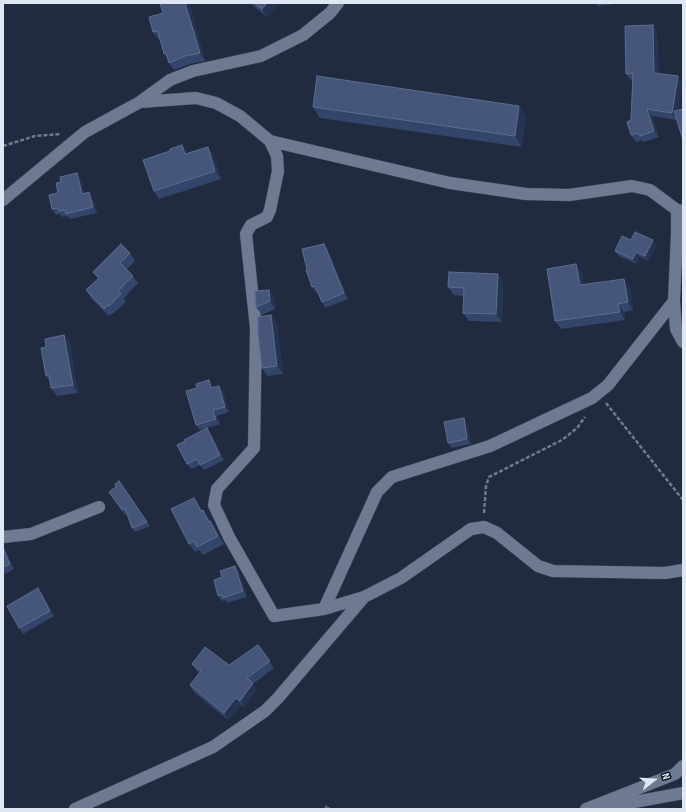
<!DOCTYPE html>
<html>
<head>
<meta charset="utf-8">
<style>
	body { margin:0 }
	#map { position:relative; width:686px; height:812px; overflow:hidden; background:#212b3f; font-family:"Sofia Sans Condensed",sans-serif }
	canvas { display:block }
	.frame { position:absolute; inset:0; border:4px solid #dfe6f4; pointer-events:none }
	.north { position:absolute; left:634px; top:760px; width:40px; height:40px; -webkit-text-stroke:3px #0f131d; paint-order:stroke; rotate:73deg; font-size:11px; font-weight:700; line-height:16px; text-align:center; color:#dfe6f4 }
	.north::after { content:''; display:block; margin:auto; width:14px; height:18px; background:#dfe6f4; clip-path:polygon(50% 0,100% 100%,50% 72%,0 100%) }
</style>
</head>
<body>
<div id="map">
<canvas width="686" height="812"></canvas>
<div class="frame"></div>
<div class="north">N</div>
</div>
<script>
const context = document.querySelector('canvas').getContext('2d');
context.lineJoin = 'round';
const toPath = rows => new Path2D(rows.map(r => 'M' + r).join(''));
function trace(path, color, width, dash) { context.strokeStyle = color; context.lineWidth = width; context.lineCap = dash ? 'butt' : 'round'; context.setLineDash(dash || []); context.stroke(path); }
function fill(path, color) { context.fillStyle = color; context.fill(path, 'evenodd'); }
const minor = toPath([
	[141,101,170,80,193,71,261,56,303,35,330,13,338,3],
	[270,141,277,156,278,171,270,210,267,217,251,225,246,234,256,328,254,448,217,489,214,505,229,537,274,616,324,609,364,597,401,578,471,529,484,527,497,533,538,566,553,571,665,573,683,570],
	[3,200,85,132,140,102,196,98,216,103,240,116,270,141,450,183,526,194,569,195,632,186,650,190,677,210,683,211],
	[677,210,677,233,674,301,676,329,683,342],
	[3,537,31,534,99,507],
	[324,609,377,492,392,477,490,446,592,398,608,385,674,301],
	[602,808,683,793],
	[75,809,213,747,265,711,278,698,364,597],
	[586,809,675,774,683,766]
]);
trace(minor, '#3e4657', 13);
trace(toPath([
	[3,146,35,136,61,134],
	[606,403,683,500],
	[484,513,486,486,489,477,562,440,577,428,585,417]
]), '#717a8c', 2.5, [4, 2]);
trace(minor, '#6e7992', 12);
fill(toPath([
	[160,3,189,3,205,61,190,64,174,70,169,63,168,58,164,54,160,40,159,40,153,32,163,13],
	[250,3,279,3,267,17],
	[595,3,623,3,598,6],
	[657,32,659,74,682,83,678,110,683,109,683,139,682,137,677,120,652,116,659,137,644,142,642,140,636,142,631,135,633,80,631,80,626,74],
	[313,107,526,116,522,147,320,118],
	[182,145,188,154,208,147,213,155,221,179,159,199,154,191,170,151],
	[81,179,84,193,93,198,97,213,70,219,67,216,62,217,60,214,56,215,52,209,58,193],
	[631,240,656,245,649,261,639,256,637,264,619,256,615,251],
	[324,244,328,249,348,299,325,308,317,292,316,292,312,287,307,269],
	[130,253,135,261,127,269,133,276,138,283,124,298,126,302,114,313,113,313,109,316,91,298,86,290,98,279,93,272],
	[582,272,584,285,630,287,633,310,624,312,625,320,561,329,555,321],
	[498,274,503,282,502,322,469,321,463,313,464,296,454,295,448,287],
	[269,290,274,298,275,309,262,315,256,307],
	[271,315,277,323,283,374,267,376,262,368],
	[64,335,70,343,78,393,57,396,51,388,50,381,46,376,46,347],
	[209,380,213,387,219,386,223,391,229,412,217,416,220,424,200,430,196,425,197,388],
	[464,418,467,424,471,444,452,448,448,443],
	[211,434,224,460,204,470,200,465,191,469,187,464],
	[119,481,150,526,135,532,132,528,127,513,125,515,109,492,116,487],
	[194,498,200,506,202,511,209,518,216,529,224,544,203,555,199,550,195,552,189,544],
	[3,545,14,569,3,575],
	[235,566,239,572,247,597,227,603,225,600,222,601,218,596,222,577],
	[42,594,54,616,23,634,19,628],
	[258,645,274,668,253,684,257,690,244,707,241,705,228,720,194,692,190,685,199,673,197,671,192,664,229,665]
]), '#34456c');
fill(toPath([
	[185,3,189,3,205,61,200,53],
	[267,3,279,3,267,17,262,9],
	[653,25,657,32,659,80,654,73],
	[678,76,682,83,677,120,672,113],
	[519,106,526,116,522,147,515,136],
	[647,109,652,116,659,137,654,131],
	[182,145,187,152,190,162,185,154],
	[208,147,213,155,221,179,215,171],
	[77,173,81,179,86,199,82,194],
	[89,192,93,198,97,213,93,207],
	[653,240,656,245,649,261,645,256],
	[324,244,328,249,348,299,344,293],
	[636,252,639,256,637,264,633,259],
	[576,264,582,272,586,293,580,285],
	[498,274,503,282,502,322,496,314],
	[624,279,630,287,633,310,628,302],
	[269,290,274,298,275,309,270,301],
	[618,304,624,312,625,320,620,312],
	[271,315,277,323,283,374,277,366],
	[64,335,70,343,78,393,73,385],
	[209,380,213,386,215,393,211,388],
	[219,386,223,391,229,412,225,407],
	[213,410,217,416,220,424,216,419],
	[464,418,467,424,471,444,467,439],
	[207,428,211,434,224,460,220,455],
	[194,498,200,506,207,519,201,511],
	[203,510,209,518,214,530,209,522],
	[210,521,216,529,224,544,218,536],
	[3,545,14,569,10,564,3,548],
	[235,566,239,572,247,597,243,591],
	[38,588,42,594,54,616,50,611],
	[253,683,257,690,244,707,240,701],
	[236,698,241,705,228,720,224,713]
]), '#253354');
const building = toPath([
	[160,3,185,3,200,53,185,56,169,63,166,53,164,54,158,31,153,32,149,17,163,13,160,3],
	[254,3,267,3,262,9,254,3],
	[653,25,654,73,678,76,672,113,647,109,654,131,640,136,638,133,631,135,627,122,631,120,633,73,626,74,625,26,653,25],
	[317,76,519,106,515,136,313,107,317,76],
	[683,109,683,137,682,137,674,111,683,109],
	[182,145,185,154,208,147,215,171,154,191,143,160,170,151,170,149,182,145],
	[77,173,82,194,89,192,93,207,66,214,65,210,58,211,58,208,52,209,49,195,58,193,56,183,61,182,60,177,77,173],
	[635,232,653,240,645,256,636,252,633,259,615,251,622,236,631,240,635,232],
	[121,244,130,253,120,263,133,276,118,291,121,294,109,306,108,305,104,309,86,290,99,278,93,272,121,244],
	[324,244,344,293,322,302,315,286,312,287,306,270,307,269,302,249,324,244],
	[576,264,580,285,624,279,628,302,618,304,620,312,555,321,547,269,576,264],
	[449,272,498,274,496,314,463,313,464,288,448,287,449,272],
	[269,290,270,301,256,307,255,291,269,290],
	[271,315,277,366,262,368,258,333,258,317,271,315],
	[64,335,73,385,51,388,49,375,46,376,41,348,46,347,45,339,64,335],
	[209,380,211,388,219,386,225,407,213,410,216,419,196,425,186,391,197,388,196,384,209,380],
	[464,418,467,439,448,443,444,422,464,418],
	[207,428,220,455,200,465,197,459,187,464,177,445,185,441,184,440,207,428],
	[119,481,147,522,132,528,125,508,122,510,109,492,116,487,115,484,119,481],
	[194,498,201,511,203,510,209,522,210,521,218,536,197,547,194,541,189,544,171,509,194,498],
	[3,548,10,564,3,567,3,548],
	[235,566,243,591,223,598,222,595,218,596,214,580,222,577,220,571,235,566],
	[38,588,50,611,19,628,7,606,38,588],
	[258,645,270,661,247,678,253,683,240,701,236,698,224,713,190,685,201,671,192,664,205,647,229,665,258,645],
	[326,806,331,809,324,809,326,806]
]);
fill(building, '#46567b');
trace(building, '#5e6d8e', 1);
</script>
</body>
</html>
